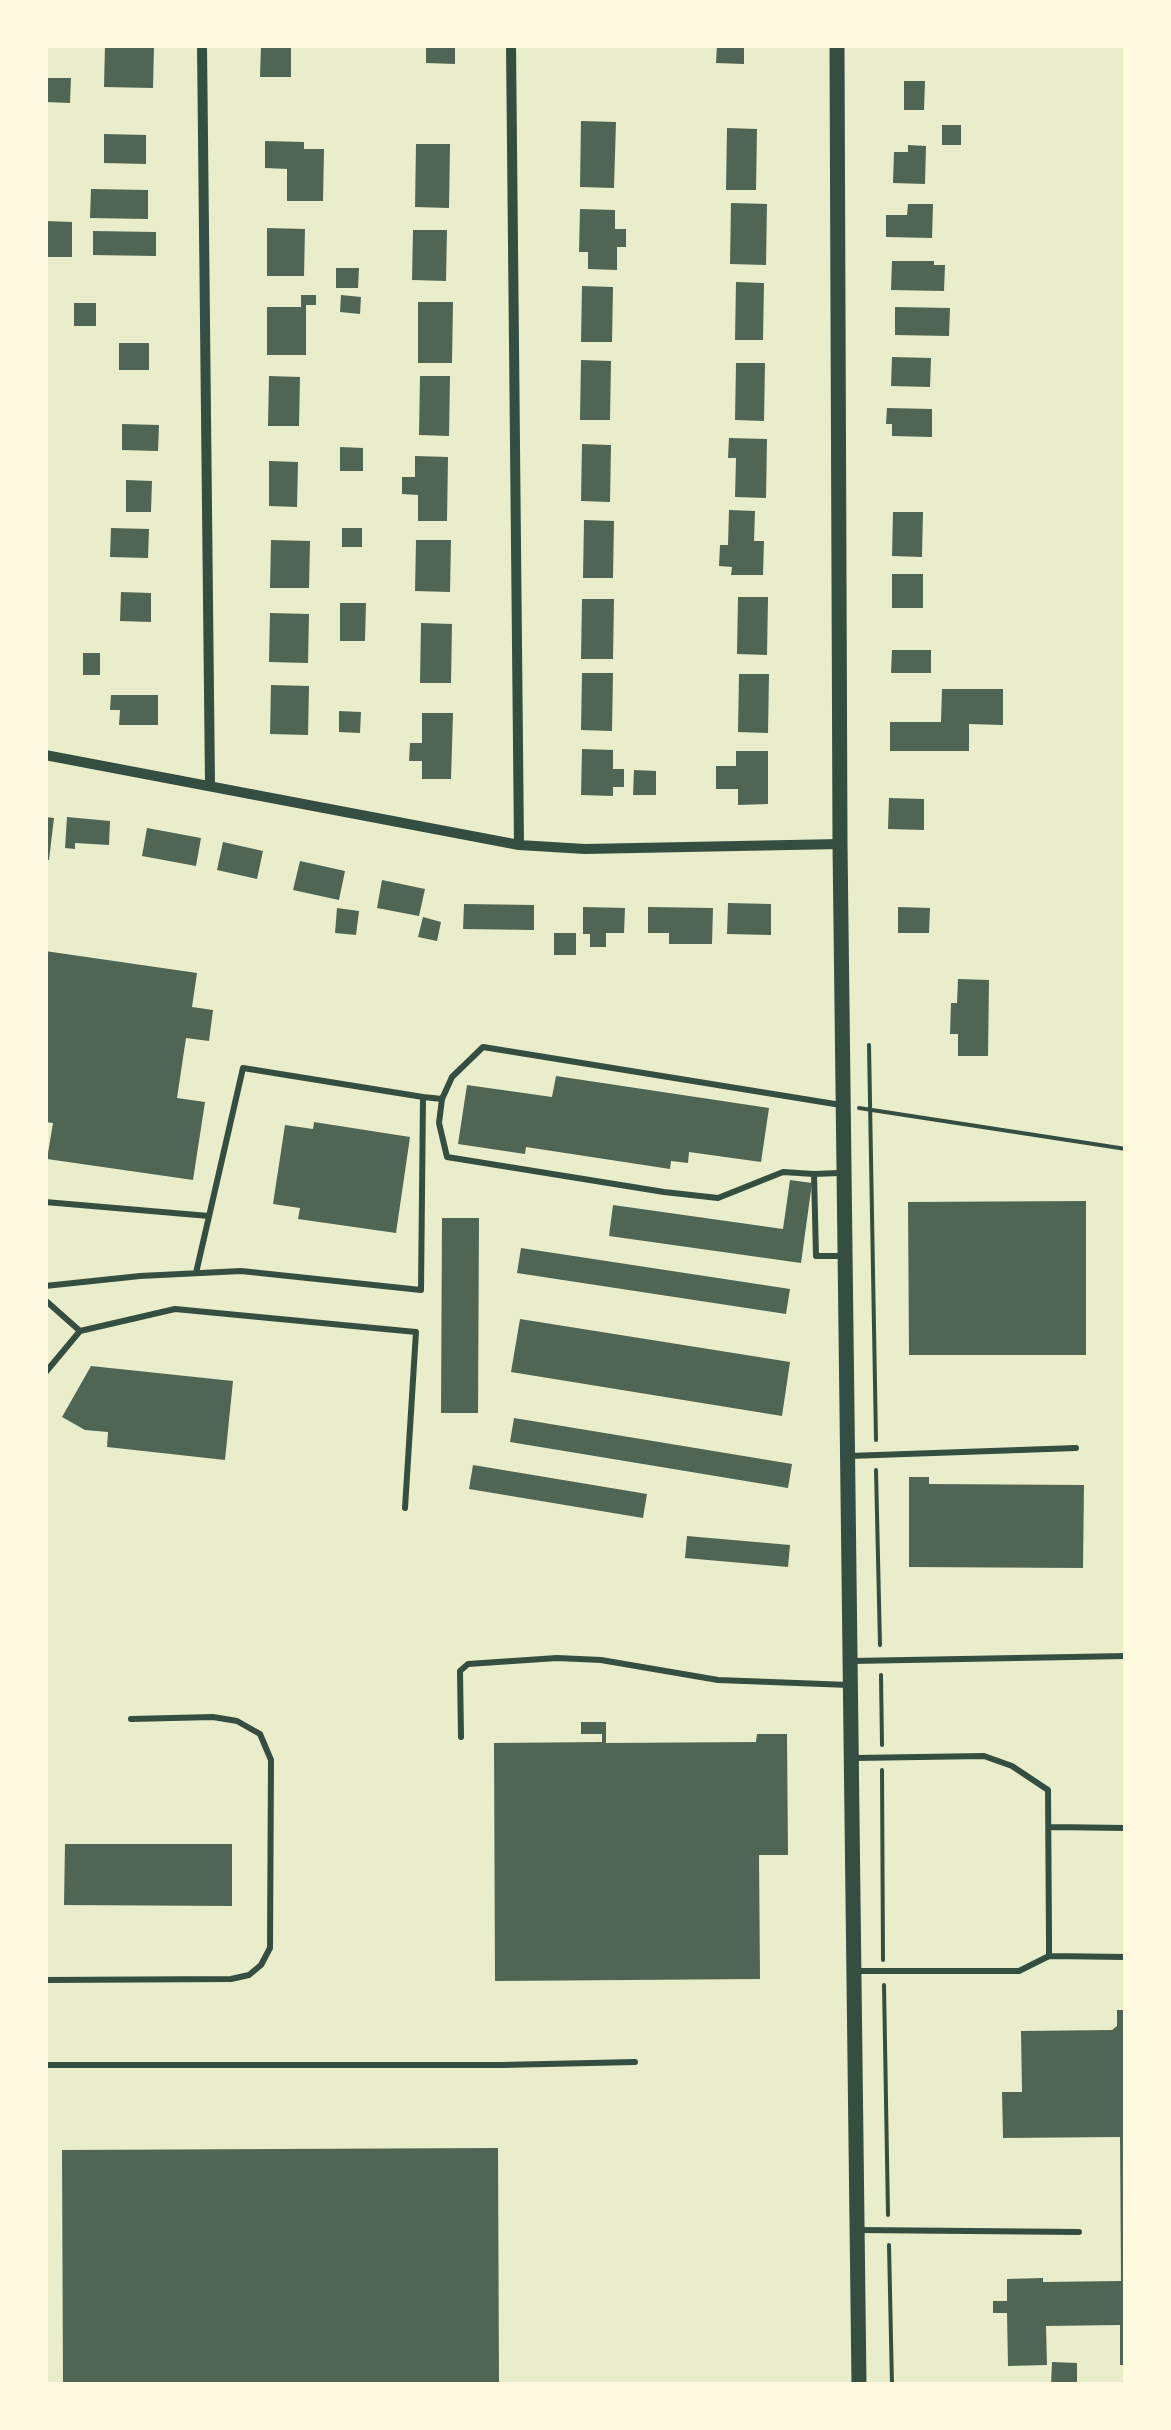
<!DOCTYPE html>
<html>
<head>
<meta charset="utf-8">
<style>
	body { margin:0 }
	#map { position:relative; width:1171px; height:2430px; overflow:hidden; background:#e9edc9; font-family:Rubik,sans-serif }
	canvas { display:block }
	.frame { position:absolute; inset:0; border:48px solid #fefae0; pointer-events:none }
</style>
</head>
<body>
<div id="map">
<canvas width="1171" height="2430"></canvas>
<div class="frame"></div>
</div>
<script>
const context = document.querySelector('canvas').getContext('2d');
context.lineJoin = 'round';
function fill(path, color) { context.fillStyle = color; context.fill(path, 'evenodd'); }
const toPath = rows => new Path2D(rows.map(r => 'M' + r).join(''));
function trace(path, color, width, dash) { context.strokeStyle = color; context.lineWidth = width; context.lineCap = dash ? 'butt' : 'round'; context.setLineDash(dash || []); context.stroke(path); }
fill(toPath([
	[105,45,154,46,153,88,104,87],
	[261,45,291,45,291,77,260,77],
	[426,45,455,45,455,64,426,63],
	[717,45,744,45,744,64,716,63],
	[46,78,71,78,70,103,46,102],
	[904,81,925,81,924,110,904,110],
	[581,121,616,122,614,188,580,187],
	[942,125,961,125,961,145,942,145],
	[727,128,757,129,756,190,726,190],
	[104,134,146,135,146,164,104,163],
	[265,141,304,142,304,149,324,149,323,201,287,201,287,169,265,168],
	[416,144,450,144,449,208,415,207],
	[908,145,926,146,925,184,893,183,894,152,908,152],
	[91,189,148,190,148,219,90,218],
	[731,203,767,204,766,265,730,264],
	[908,204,933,204,932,238,886,237,886,215,907,215],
	[580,209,615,210,615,229,626,229,626,247,617,247,617,270,588,269,588,252,579,252],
	[46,221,72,222,72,257,46,257],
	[267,228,305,229,304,276,267,276],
	[413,230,447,230,446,281,412,280],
	[93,231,156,232,156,256,93,255],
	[892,261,934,261,934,265,945,265,944,291,891,290],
	[336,268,359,268,358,288,336,288],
	[736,282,764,283,763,340,735,340],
	[582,286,613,287,612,342,581,342],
	[301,295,316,295,316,305,306,305,306,355,267,355,267,307,301,307],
	[341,295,361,297,360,314,340,312],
	[418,302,453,302,452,363,418,363],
	[74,303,96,303,96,326,74,326],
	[895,307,950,308,949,336,895,335],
	[119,343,149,343,149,370,119,370],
	[892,357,931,358,930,387,891,386],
	[581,360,611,361,610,420,580,420],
	[736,363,765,363,764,421,735,420],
	[269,376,300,377,299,426,268,426],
	[420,376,450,376,449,436,419,435],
	[887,408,932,409,932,437,892,436,892,424,886,424],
	[122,424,159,425,158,451,122,450],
	[729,438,767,439,766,498,735,497,736,458,728,458],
	[582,444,611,445,610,502,581,501],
	[340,447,363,448,363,471,340,471],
	[415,456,448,457,447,521,418,521,418,495,402,494,402,477,415,477],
	[269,461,298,462,297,507,269,506],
	[126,480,152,481,151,512,126,512],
	[729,510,755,511,754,541,764,541,763,575,731,575,732,567,719,566,720,545,728,545],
	[893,512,923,512,922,557,892,556],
	[584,520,614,521,613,578,583,578],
	[111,528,149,529,148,558,110,557],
	[342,528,362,528,362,547,342,547],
	[271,540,310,541,309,588,270,588],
	[416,540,451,540,450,592,415,591],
	[892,574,923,574,923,608,892,608],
	[121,592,151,593,151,622,120,621],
	[738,597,768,597,767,655,737,654],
	[582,599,614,599,613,659,581,659],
	[340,603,366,603,365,641,340,641],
	[270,613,309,614,308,663,269,662],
	[421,623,452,624,451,683,420,683],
	[892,650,931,650,931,673,891,673],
	[83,653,100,653,100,675,83,675],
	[582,673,613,673,612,731,581,730],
	[739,674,769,674,768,733,738,732],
	[271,685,309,686,308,735,270,734],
	[942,689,1003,689,1003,725,969,724,969,751,890,751,890,722,941,722],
	[111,695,158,695,158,725,119,725,120,710,110,710],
	[339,711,361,712,360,733,339,732],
	[422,713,453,713,451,779,422,779,422,761,409,761,410,743,422,743],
	[582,749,613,750,613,769,624,769,624,787,613,787,613,796,581,795],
	[736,751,768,751,768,804,738,805,738,789,716,789,716,766,736,766],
	[634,770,656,771,656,795,633,795],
	[889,798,924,799,924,830,888,829],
	[45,817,54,818,49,860,45,860],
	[67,817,110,821,109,845,75,843,75,849,65,848],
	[147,828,201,838,196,866,142,856],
	[223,842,263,851,257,879,217,870],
	[300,861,345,871,339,900,293,890],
	[382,880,425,889,419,916,377,908],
	[728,903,771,904,771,935,727,934],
	[464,904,534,905,534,930,463,929],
	[583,907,625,908,624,933,606,933,606,947,590,947,590,934,583,934],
	[648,907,713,908,712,944,669,944,669,933,648,933],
	[898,907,930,908,929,933,898,933],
	[337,908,359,911,356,935,335,933],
	[423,917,441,922,437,941,418,937],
	[554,933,576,933,576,955,554,955],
	[45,951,197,973,192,1007,213,1010,209,1041,186,1038,177,1098,205,1102,193,1180,47,1159,53,1123,45,1122],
	[958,979,989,980,988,1056,958,1056,958,1034,950,1034,951,1003,957,1003],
	[556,1076,769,1108,761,1162,689,1152,688,1163,671,1161,670,1169,526,1147,525,1154,458,1144,467,1085,552,1097],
	[314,1122,410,1137,396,1233,298,1219,300,1208,273,1204,285,1125,313,1129],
	[790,1180,812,1183,801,1263,609,1236,613,1205,783,1229],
	[1086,1201,1086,1355,909,1355,908,1202],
	[442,1218,479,1218,478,1413,441,1413],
	[521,1248,790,1289,786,1314,517,1273],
	[520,1319,790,1362,782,1416,511,1372],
	[91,1366,233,1381,225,1460,107,1447,108,1432,85,1430,62,1417],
	[514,1418,792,1464,788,1488,510,1442],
	[473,1465,647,1494,643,1518,469,1489],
	[909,1477,929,1477,929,1484,1084,1485,1083,1568,909,1567],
	[687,1536,790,1545,788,1567,685,1558],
	[581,1722,606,1722,606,1743,756,1742,757,1734,787,1734,788,1855,759,1855,760,1979,495,1981,494,1743,602,1742,602,1734,581,1734],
	[65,1844,232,1844,232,1906,64,1905],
	[1117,2010,1126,2010,1126,2365,1120,2365,1120,2325,1046,2326,1047,2365,1008,2366,1007,2313,993,2313,993,2301,1007,2301,1007,2279,1043,2278,1043,2282,1121,2281,1120,2137,1003,2138,1002,2092,1022,2092,1021,2031,1112,2030,1117,2026],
	[498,2148,499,2385,63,2385,62,2150],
	[1052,2362,1077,2363,1077,2385,1051,2385]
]), '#4f6655');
trace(toPath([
	[869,1045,876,1440],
	[859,1108,1126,1149],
	[876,1470,880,1645],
	[881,1675,882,1745],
	[882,1770,883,1960],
	[884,1985,888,2215],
	[889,2245,892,2385]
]), '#344e41', 4);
trace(toPath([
	[423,1097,442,1099],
	[840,1173,814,1174,816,1256,844,1256],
	[814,1174,783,1172,718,1198,664,1192,447,1157,439,1123,442,1099,452,1077,483,1047,841,1105],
	[45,1202,209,1216],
	[45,1286,140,1276,241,1271,421,1290,423,1097,243,1068,196,1273],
	[45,1300,80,1331],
	[45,1373,80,1331,175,1309,416,1332,405,1508],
	[849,1456,1076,1448],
	[852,1661,1126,1656],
	[461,1737,460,1671,468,1664,557,1658,601,1660,718,1680,849,1685],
	[1050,1827,1126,1828],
	[1049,1956,1126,1957],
	[854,1971,1019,1971,1049,1956,1049,1939,1048,1790,1012,1766,984,1756,855,1758],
	[45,1980,231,1979,249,1975,261,1965,270,1948,271,1760,260,1734,237,1721,213,1717,131,1719],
	[45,2065,501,2065,635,2062],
	[858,2230,1079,2232]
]), '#344e41', 6);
trace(toPath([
	[202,45,210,785],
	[511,45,519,845],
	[45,755,519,845,585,849,840,844]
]), '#344e41', 10);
trace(toPath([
	[837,45,840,844,859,2385]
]), '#344e41', 15);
</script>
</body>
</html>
